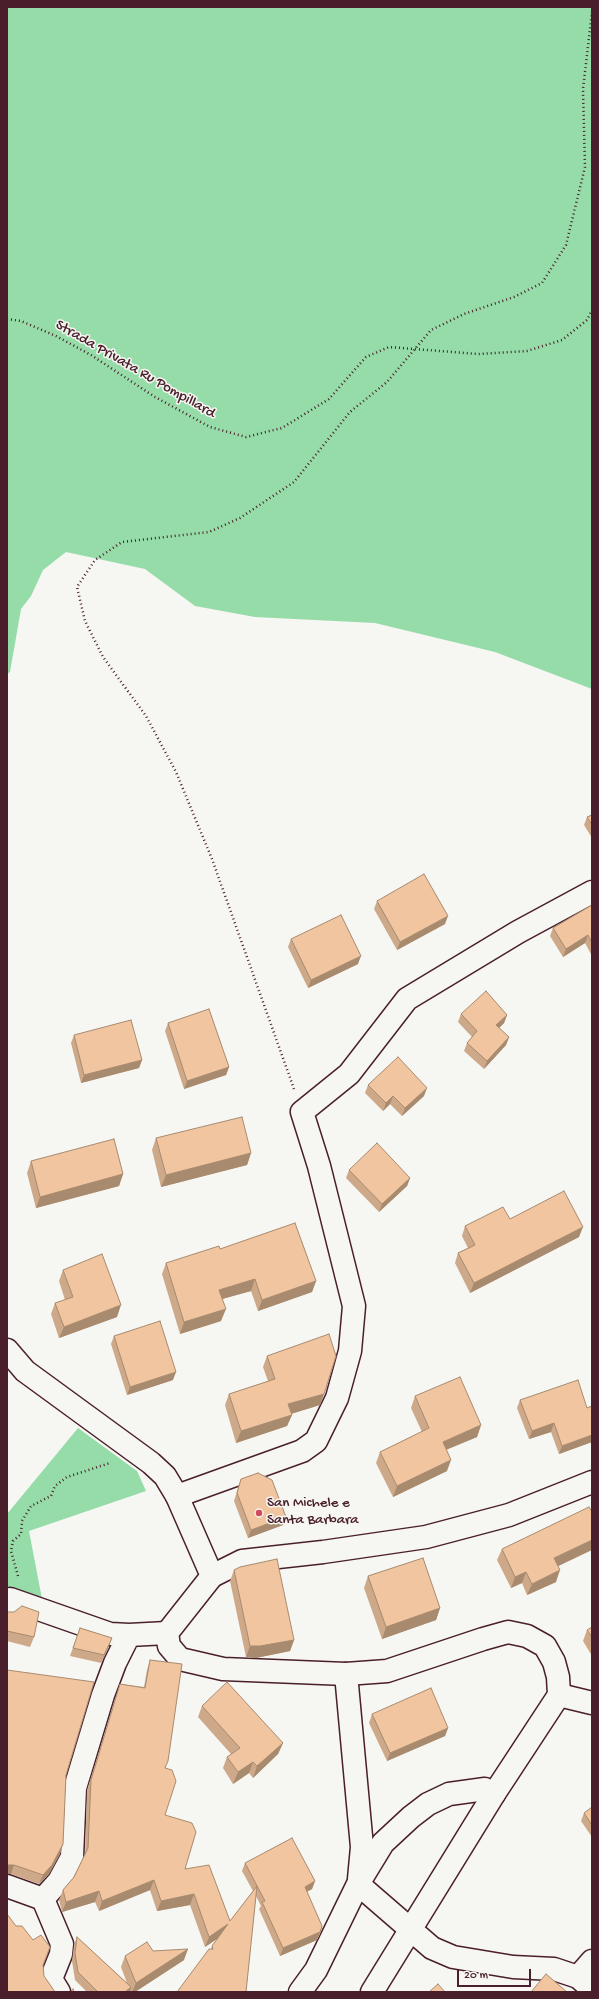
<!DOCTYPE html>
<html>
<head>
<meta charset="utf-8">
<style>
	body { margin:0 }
	#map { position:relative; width:599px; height:1999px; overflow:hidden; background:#f6f6f2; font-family:"Gochi Hand",sans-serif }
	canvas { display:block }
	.frame { position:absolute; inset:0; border:8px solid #4a1f2b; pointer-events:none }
	.scale { position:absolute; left:457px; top:1969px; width:74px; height:18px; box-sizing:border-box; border:2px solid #4a1f2b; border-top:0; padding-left:5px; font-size:12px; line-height:14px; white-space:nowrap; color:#4a1f2b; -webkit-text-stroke:3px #f6f6f2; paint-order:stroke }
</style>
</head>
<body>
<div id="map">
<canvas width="599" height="1999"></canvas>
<div class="frame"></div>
<div class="scale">20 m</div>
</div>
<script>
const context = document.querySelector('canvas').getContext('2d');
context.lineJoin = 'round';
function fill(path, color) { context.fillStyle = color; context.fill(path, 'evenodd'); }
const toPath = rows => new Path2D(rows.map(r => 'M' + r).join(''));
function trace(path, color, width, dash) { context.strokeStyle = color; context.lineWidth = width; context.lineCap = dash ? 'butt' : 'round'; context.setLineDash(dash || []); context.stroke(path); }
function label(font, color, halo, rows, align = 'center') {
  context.font = font + ' "Gochi Hand",sans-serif'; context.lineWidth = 3; context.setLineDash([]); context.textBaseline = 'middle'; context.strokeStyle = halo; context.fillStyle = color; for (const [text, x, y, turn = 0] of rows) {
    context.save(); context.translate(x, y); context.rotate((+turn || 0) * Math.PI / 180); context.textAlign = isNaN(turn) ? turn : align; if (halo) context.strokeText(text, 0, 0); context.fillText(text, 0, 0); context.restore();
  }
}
fill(toPath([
	[7,7,592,7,592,689,495,652,375,623,255,617,195,606,145,569,66,552,43,570,31,596,21,609,10,672,7,674],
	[78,1428,137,1471,146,1491,29,1531,42,1599,7,1590,7,1514]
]), '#95dca9');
const street = toPath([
	[177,1496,302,1451,316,1441,337,1398,350,1351,354,1306,319,1166,302,1112,349,1074,407,999,518,932,592,892],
	[212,1576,242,1561,323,1552,426,1537,509,1515,592,1482],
	[7,1610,10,1599,110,1634,129,1635,167,1633],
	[346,1674,362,1847,359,1879],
	[559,1695,592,1703],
	[358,1884,432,1948,453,1957,513,1967,554,1969,578,1977,592,1989],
	[7,1886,43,1899,62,1944,61,1954,51,1979,59,1992],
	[43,1899,59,1881,72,1857,75,1788,103,1695,115,1663,129,1635],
	[578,1977,592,1961],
	[300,1992,316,1970,358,1884,383,1843,411,1817,428,1804,449,1794,485,1789,494,1794]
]);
const secondary = toPath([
	[7,1350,25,1371,151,1463,165,1476,177,1496,212,1576,167,1633,169,1646,180,1659,223,1669,346,1674,387,1671,483,1639,508,1632,527,1636,545,1646,554,1662,558,1677,559,1695,494,1794,372,1992]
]);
trace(street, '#4a1f2b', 25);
trace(secondary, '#4a1f2b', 25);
trace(toPath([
	[7,319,21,321,56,336,91,355,155,397,210,427,246,437,282,428,329,399,366,357,389,347,478,354,527,351,562,340,587,320,592,310],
	[294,1089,212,859,176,772,146,716,103,657,85,621,77,587,95,560,122,542,209,532,240,518,294,482,350,412,387,382,431,330,464,314,514,297,542,283,566,245,585,167,583,89,592,12],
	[18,1576,11,1551,13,1541,21,1534,22,1521,31,1506,51,1496,55,1486,67,1477,110,1463]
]), '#4a1f2b', 2.5, [1, 3]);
trace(street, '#f6f6f2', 22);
trace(secondary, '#f6f6f2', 22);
fill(toPath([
	[592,815,592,838,584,825,587,817],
	[377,901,445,924,397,950,374,909],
	[592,905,592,956,585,943,563,957,550,936,553,928],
	[291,939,358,964,308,988,288,947],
	[461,1014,507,1015,504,1023,499,1028,509,1037,506,1045,484,1069,464,1051,467,1043,472,1037,458,1022],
	[168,1023,229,1067,226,1075,184,1089,165,1031],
	[74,1035,142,1060,139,1068,81,1083,71,1043],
	[368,1085,424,1096,402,1116,390,1104,383,1111,365,1093],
	[156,1138,251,1153,247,1165,161,1187,152,1150],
	[31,1161,123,1174,119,1186,36,1208,27,1173],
	[349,1170,410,1178,407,1186,379,1212,346,1178],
	[510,1219,579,1237,470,1293,455,1263,458,1253,468,1248,462,1236,465,1226],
	[220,1249,316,1281,312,1292,258,1311,251,1291,222,1299,221,1321,180,1334,162,1274,166,1263],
	[63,1270,117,1317,59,1338,51,1314,55,1303,65,1300,59,1281],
	[114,1336,173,1380,127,1395,111,1344],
	[267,1356,324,1394,320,1405,291,1414,292,1415,287,1426,236,1443,225,1405,229,1394,268,1381,263,1367],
	[415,1396,481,1425,477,1437,446,1450,447,1471,393,1497,376,1463,380,1452,422,1432,411,1408],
	[520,1400,587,1408,592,1406,592,1442,559,1454,551,1432,529,1439,517,1408],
	[241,1479,283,1525,248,1538,234,1501],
	[502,1549,558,1566,556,1582,527,1595,522,1583,511,1588,497,1560],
	[234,1570,294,1640,290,1651,256,1658,246,1657,230,1581],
	[368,1576,440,1608,436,1620,382,1639,364,1588],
	[7,1612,34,1637,30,1647,7,1641],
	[592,1627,592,1656,583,1641,587,1630],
	[80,1628,112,1638,101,1663,70,1656],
	[150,1660,166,1768,165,1815,185,1869,230,1921,253,1891,242,1871,245,1863,315,1881,312,1889,307,1892,322,1926,320,1934,317,1940,280,1956,259,1909,261,1906,256,1896,246,1992,211,1949,212,1946,217,1939,205,1947,190,1905,157,1911,150,1890,99,1911,95,1902,62,1912,59,1900,63,1890,74,1877,85,1855,87,1790,117,1695,120,1684,144,1687,147,1670],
	[7,1670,66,1775,63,1844,60,1854,49,1874,39,1884,11,1874,7,1874],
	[202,1706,283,1743,278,1754,253,1778,249,1773,233,1784,223,1768,227,1757,231,1754,198,1717],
	[372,1714,448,1728,445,1736,387,1761,369,1723],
	[592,1807,592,1837,581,1821,584,1813],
	[77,1937,127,1983,121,1967,125,1956,153,1951,184,1960,135,1992,131,1992,130,1990,130,1992,87,1992,75,1980,72,1961,74,1945]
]), '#cea989');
fill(toPath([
	[448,916,445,924,397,950,400,942],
	[588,935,585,943,563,957,566,949],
	[361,956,358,964,308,988,311,980],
	[507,1015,504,1023,493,1034,496,1025],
	[509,1037,506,1045,484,1069,487,1061],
	[142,1060,139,1068,81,1083,84,1075],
	[229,1067,226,1075,184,1089,187,1081],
	[427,1088,424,1096,402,1116,405,1108],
	[393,1096,390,1104,383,1111,386,1103],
	[251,1153,247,1165,161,1187,166,1175],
	[123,1174,119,1186,36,1208,40,1197],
	[410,1178,407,1186,379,1212,382,1204],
	[583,1227,579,1237,470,1293,474,1283],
	[255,1279,251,1291,215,1301,219,1290],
	[316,1281,312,1292,258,1311,262,1300],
	[121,1305,117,1317,59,1338,64,1327],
	[226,1309,221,1321,180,1334,184,1322],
	[176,1372,173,1380,127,1395,130,1387],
	[324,1394,320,1405,284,1416,288,1404],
	[292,1415,287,1426,236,1443,241,1431],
	[554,1423,551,1432,529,1439,532,1431],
	[481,1425,477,1437,438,1453,443,1442],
	[592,1435,592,1442,559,1454,562,1446],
	[451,1460,447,1471,393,1497,397,1486],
	[286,1517,283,1525,248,1538,251,1530],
	[592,1540,592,1550,550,1570,554,1558],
	[560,1570,556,1582,527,1595,532,1584],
	[526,1572,522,1583,511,1588,515,1577],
	[440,1608,436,1620,382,1639,386,1627],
	[112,1638,109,1646,101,1663,104,1655],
	[294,1640,290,1651,256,1658,246,1657,250,1646],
	[448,1728,445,1736,387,1761,390,1753],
	[283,1743,278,1754,253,1778,257,1766],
	[253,1762,249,1773,233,1784,238,1772],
	[63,1844,60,1854,49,1874,39,1884,43,1875],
	[7,1865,14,1865,11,1874,7,1874],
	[154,1880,150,1890,99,1911,102,1901],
	[315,1881,312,1889,302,1894,305,1887],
	[99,1891,95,1902,62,1912,66,1902],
	[194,1894,190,1905,157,1911,161,1901],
	[228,1924,224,1934,205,1947,209,1937],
	[322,1926,317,1940,280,1956,283,1948],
	[188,1949,184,1960,135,1992,132,1992,136,1983],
	[131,1987,130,1992,125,1992]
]), '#a88a6f');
const building = toPath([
	[592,815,592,825,587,817,592,815],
	[424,874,448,916,400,942,377,901,424,874],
	[592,905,592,943,588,935,566,949,553,928,592,905],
	[341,915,361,956,311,980,291,939,341,915],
	[486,991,507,1015,496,1025,509,1037,487,1061,467,1043,477,1031,461,1014,486,991],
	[209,1009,229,1067,187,1081,168,1023,209,1009],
	[131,1020,142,1060,84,1075,74,1035,131,1020],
	[398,1057,427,1088,405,1108,393,1096,386,1103,368,1085,398,1057],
	[242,1117,251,1153,166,1175,156,1138,242,1117],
	[114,1139,123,1174,40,1197,31,1161,114,1139],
	[377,1143,410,1178,382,1204,349,1170,377,1143],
	[564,1191,583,1227,474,1283,458,1253,475,1245,465,1226,503,1207,510,1219,564,1191],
	[295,1223,316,1281,262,1300,255,1279,219,1290,226,1309,184,1322,166,1263,219,1246,220,1249,295,1223],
	[102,1254,121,1305,64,1327,55,1303,73,1297,63,1270,102,1254],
	[160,1321,176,1372,130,1387,114,1336,160,1321],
	[329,1334,336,1356,324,1394,288,1404,292,1415,241,1431,229,1394,275,1379,267,1356,329,1334],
	[460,1377,481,1425,443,1442,451,1460,397,1486,380,1452,429,1428,415,1396,460,1377],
	[578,1380,587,1408,592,1406,592,1435,562,1446,554,1423,532,1431,520,1400,578,1380],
	[258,1473,272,1480,286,1517,251,1530,237,1493,241,1479,258,1473],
	[589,1507,592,1512,592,1540,554,1558,560,1570,532,1584,526,1572,515,1577,502,1549,589,1507],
	[423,1558,440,1608,386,1627,368,1576,423,1558],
	[277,1559,294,1640,260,1646,250,1646,234,1570,240,1567,277,1559],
	[22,1606,39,1612,34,1637,7,1631,7,1612,14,1612,22,1606],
	[592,1627,592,1637,587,1630,592,1627],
	[80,1628,112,1638,104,1655,73,1648,80,1628],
	[150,1660,182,1664,168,1761,165,1768,172,1770,176,1781,165,1815,192,1823,196,1832,185,1869,209,1865,230,1921,257,1886,246,1992,177,1992,209,1949,213,1949,212,1946,228,1924,209,1937,194,1894,161,1901,154,1880,102,1901,99,1891,66,1902,63,1890,74,1877,88,1848,91,1780,120,1684,145,1688,150,1660],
	[7,1670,94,1682,66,1775,63,1844,52,1865,43,1875,14,1865,7,1865,7,1670],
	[227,1682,283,1743,257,1766,253,1762,238,1772,227,1757,240,1748,202,1706,227,1682],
	[431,1688,448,1728,390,1753,372,1714,431,1688],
	[592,1807,592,1825,584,1813,592,1807],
	[292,1838,315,1881,305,1887,322,1926,320,1932,283,1948,262,1902,265,1901,245,1863,292,1838],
	[7,1914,16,1926,22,1926,33,1940,41,1935,50,1947,43,1965,44,1976,55,1992,7,1992,7,1980,8,1979,7,1978,7,1914],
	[77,1937,131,1987,125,1992,98,1992,78,1972,75,1953,77,1937],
	[147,1942,153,1951,188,1949,136,1983,125,1956,147,1942],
	[546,1974,567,1992,531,1992,546,1974],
	[438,1984,445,1992,429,1992,438,1984],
	[73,1989,74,1992,70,1992,73,1989]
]);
fill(building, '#f0c59f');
trace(building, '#a88a6f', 1);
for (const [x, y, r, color] of [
	[259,1513,4,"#d1495b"]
]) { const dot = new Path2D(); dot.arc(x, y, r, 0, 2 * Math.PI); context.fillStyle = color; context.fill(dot); trace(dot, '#f6f6f2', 1.5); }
label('15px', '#4a1f2b', '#f6f6f2', [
	["Strada Privata Ru Pompillard",135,370,30]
]);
label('15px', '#4a1f2b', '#f6f6f2', [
	["San Michele e",267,1504],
	["Santa Barbara",267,1521]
], 'left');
</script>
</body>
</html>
